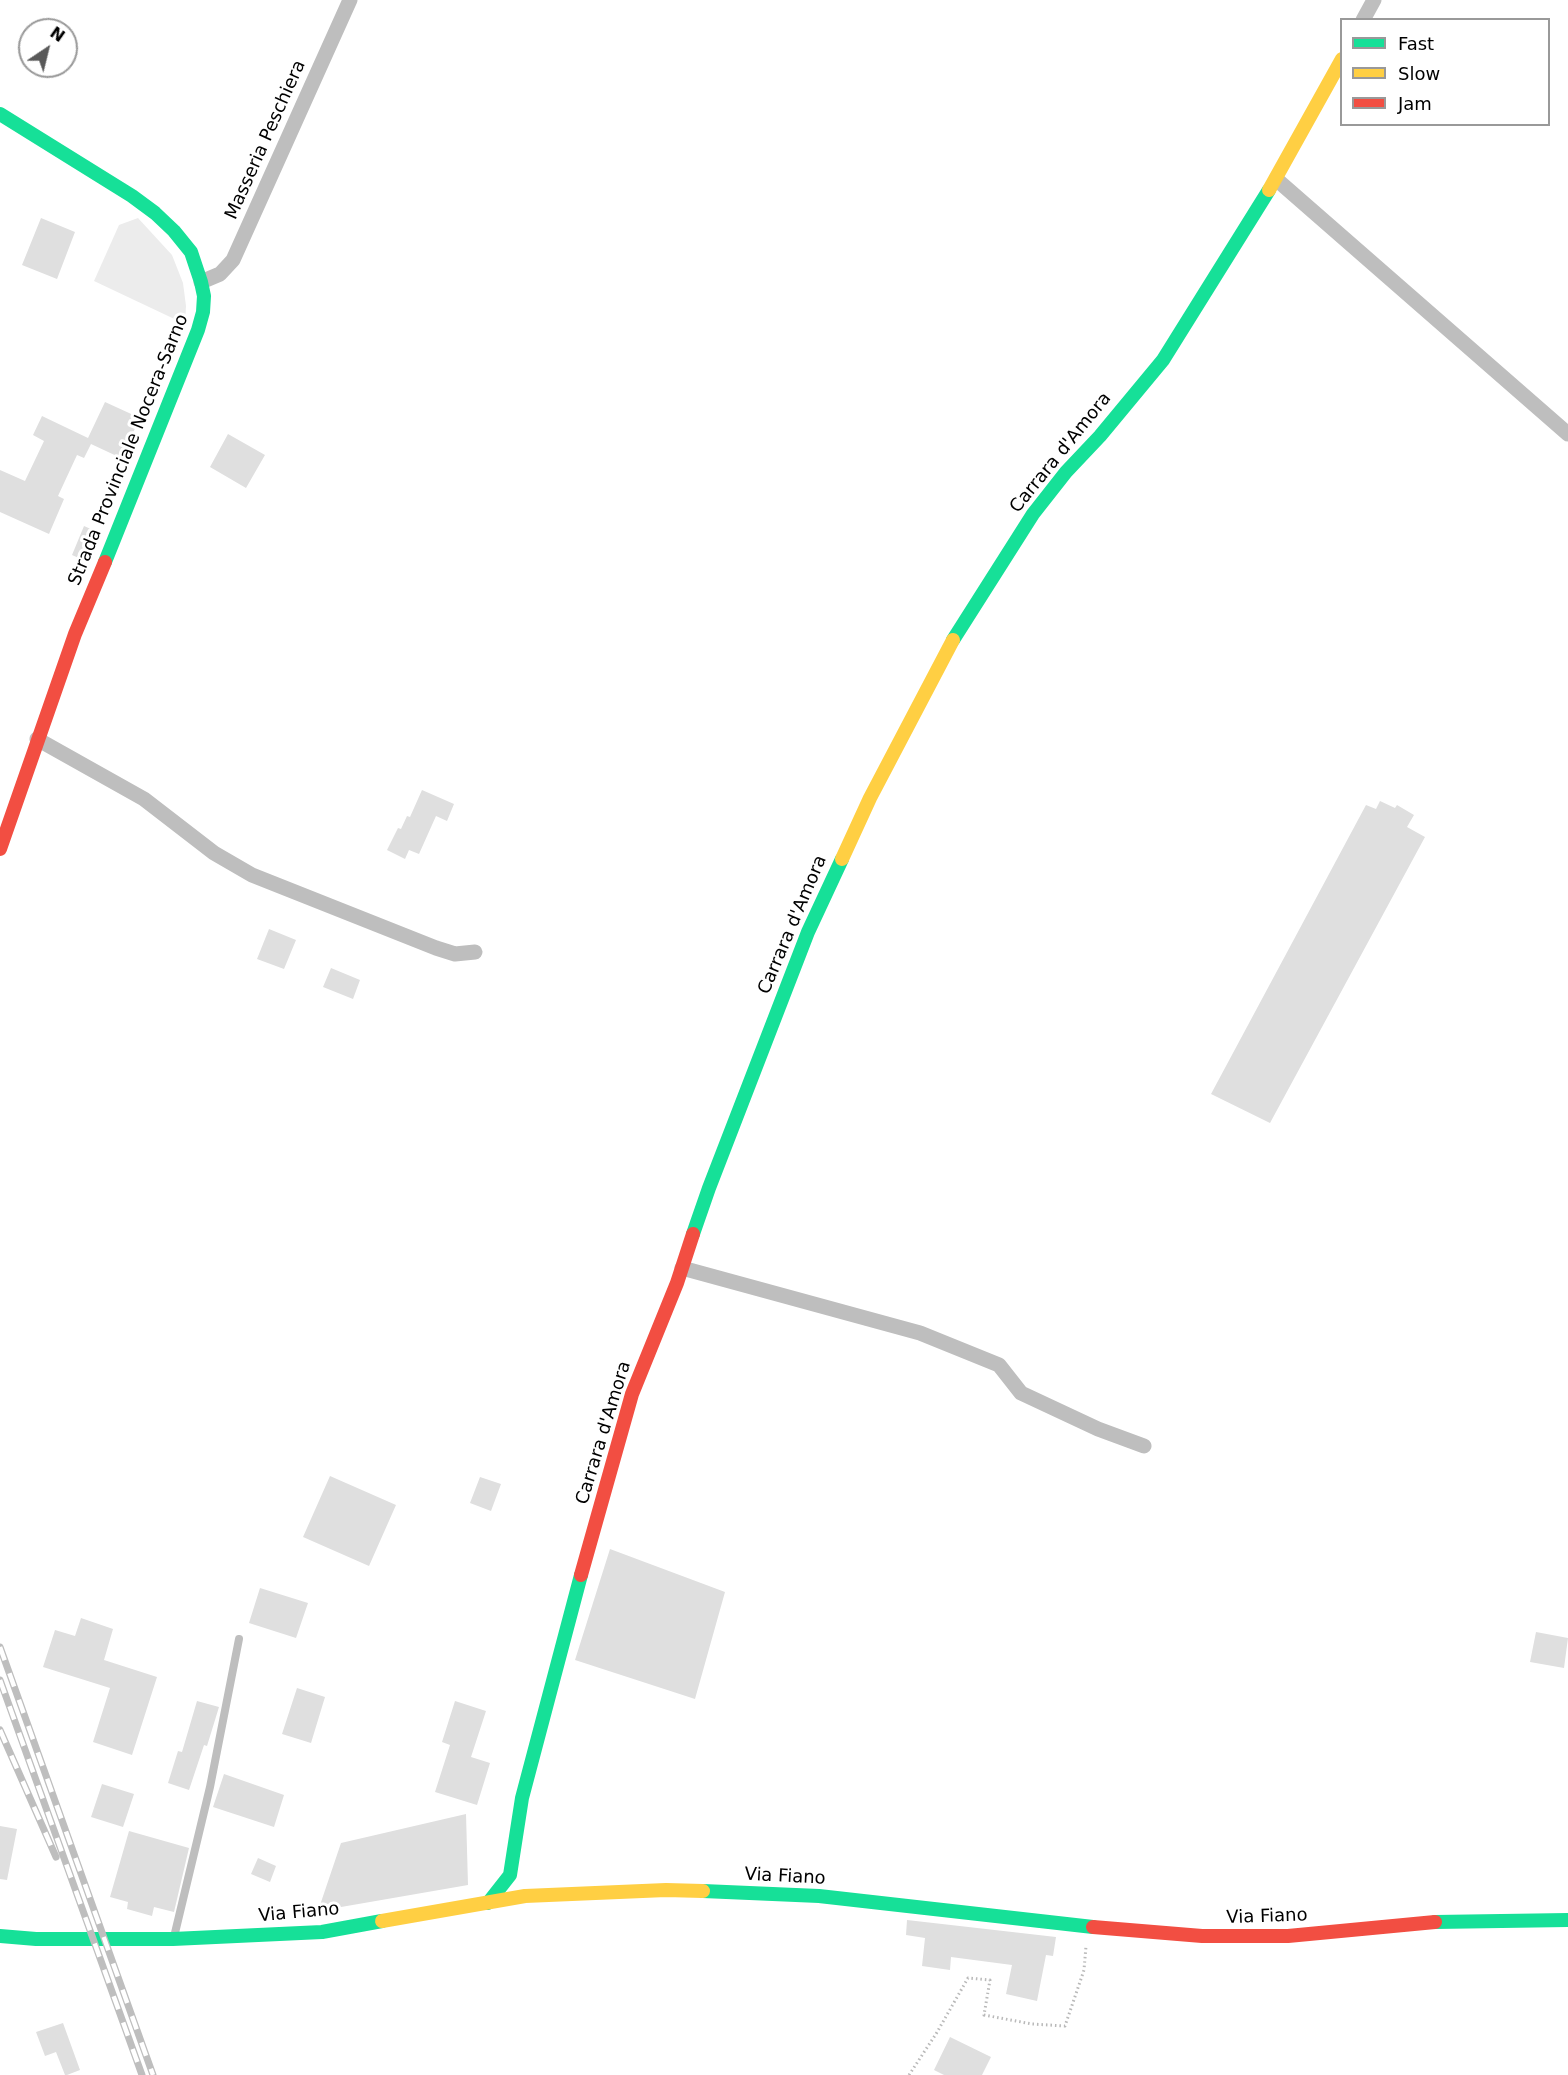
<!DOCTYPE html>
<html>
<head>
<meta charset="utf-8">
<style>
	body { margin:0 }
	#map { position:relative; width:1568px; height:2075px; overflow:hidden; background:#fff; font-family:"DejaVu Sans",sans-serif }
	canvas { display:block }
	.legend { position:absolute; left:1340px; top:18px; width:210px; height:108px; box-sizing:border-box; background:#fff; border:2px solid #999; margin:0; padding:8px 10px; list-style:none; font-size:18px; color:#000 }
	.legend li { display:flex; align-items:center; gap:12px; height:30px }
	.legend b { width:30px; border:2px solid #999 }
	.north { position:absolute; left:18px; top:18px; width:60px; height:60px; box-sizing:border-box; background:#fff; border:2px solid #999; border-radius:50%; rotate:35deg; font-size:16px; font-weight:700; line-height:24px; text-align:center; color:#000 }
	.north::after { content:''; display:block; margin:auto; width:21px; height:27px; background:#595959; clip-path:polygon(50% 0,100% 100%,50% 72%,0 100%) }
</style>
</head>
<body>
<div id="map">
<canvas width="1568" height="2075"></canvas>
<ul class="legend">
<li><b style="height:8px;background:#16e098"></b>Fast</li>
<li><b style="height:8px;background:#ffcf43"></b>Slow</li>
<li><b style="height:8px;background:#f24e42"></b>Jam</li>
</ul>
<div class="north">N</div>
</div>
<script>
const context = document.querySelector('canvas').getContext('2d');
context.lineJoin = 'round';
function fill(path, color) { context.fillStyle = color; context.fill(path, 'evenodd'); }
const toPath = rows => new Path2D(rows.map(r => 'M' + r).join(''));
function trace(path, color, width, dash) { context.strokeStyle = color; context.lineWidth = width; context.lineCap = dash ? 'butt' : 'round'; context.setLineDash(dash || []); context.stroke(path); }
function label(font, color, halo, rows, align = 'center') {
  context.font = font + ' "DejaVu Sans",sans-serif'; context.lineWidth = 6; context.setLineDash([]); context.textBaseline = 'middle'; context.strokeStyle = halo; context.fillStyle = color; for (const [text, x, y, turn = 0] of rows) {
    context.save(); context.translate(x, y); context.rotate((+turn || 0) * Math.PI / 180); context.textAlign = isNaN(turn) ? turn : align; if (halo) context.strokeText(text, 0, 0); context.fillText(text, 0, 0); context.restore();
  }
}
fill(toPath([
	[138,218,172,255,183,283,186,306,185,324,94,281,119,225]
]), '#ececec');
fill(toPath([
	[41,218,75,232,57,279,22,265],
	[105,402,140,418,121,458,91,444,84,458,77,455,58,496,64,499,49,534,0,512,0,470,25,481,44,441,33,435,42,416,88,438],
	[228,434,265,455,246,488,210,467],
	[84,526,102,534,90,563,72,555],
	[422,790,454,804,447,821,436,816,419,854,409,850,405,859,387,850,398,828,401,829,407,816,410,817],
	[1380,801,1395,808,1397,805,1414,815,1407,827,1425,837,1270,1123,1211,1094,1366,805,1376,809],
	[269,929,296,940,284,969,257,959],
	[331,968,360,980,353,999,323,987],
	[330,1476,396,1505,369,1566,303,1537],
	[480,1477,501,1484,491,1511,470,1503],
	[610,1549,725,1592,695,1699,575,1660],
	[260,1588,308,1603,296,1638,249,1623],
	[81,1618,113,1629,104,1660,157,1677,132,1755,93,1742,110,1688,43,1667,55,1630,75,1636],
	[1536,1632,1568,1638,1564,1668,1530,1662],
	[297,1688,325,1697,311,1743,282,1734],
	[197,1701,219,1707,207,1746,204,1745,189,1790,168,1783,178,1751,182,1752],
	[455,1701,486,1711,471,1757,490,1763,477,1805,435,1792,450,1745,442,1742],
	[224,1774,284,1795,274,1827,213,1807],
	[102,1784,134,1794,123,1827,91,1817],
	[466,1814,468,1885,318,1911,341,1843],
	[0,1826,17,1829,7,1880,0,1879],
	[129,1831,189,1848,174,1912,154,1907,152,1916,127,1909,128,1902,110,1897],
	[258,1858,276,1866,270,1882,251,1874],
	[907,1920,1056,1937,1053,1956,1046,1955,1037,2001,1006,1994,1012,1965,951,1957,950,1970,922,1966,925,1938,906,1935],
	[63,2023,80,2070,67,2075,65,2075,56,2052,45,2056,36,2032],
	[950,2037,991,2057,982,2075,944,2075,934,2070]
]), '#dfdfdf');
trace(toPath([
	[909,2075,936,2034,968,1978,990,1980,984,2015,1032,2024,1065,2026,1084,1970,1086,1946]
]), '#b9b9b9', 3, [1.5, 3]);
trace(toPath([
	[174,1937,210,1787,239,1639]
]), '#bebebe', 8);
trace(toPath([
	[1363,20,1374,0],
	[1276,179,1568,434],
	[201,282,220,274,233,260,350,0],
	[37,739,144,799,214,853,252,875,436,948,455,954,475,952],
	[682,1268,920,1333,999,1365,1021,1393,1098,1429,1144,1446]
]), '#bebebe', 15);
trace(toPath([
	[0,114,132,196,155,213,174,231,191,252,201,282,204,296,203,312,198,330,105,562],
	[953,640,1033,514,1066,472,1100,436,1163,360,1269,190],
	[693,1234,709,1188,808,932,842,859],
	[703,1891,819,1896,1093,1927],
	[488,1903,510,1875,522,1798,581,1575],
	[1435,1922,1568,1920],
	[0,1936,36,1939,173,1939,322,1932,382,1921]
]), '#16e098', 14);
trace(toPath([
	[1269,190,1342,59],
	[842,859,870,798,953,640],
	[382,1921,525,1896,666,1890,703,1891]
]), '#ffcf43', 14);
trace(toPath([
	[0,849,75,634,105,562],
	[581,1575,632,1394,677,1283,693,1234],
	[1093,1927,1202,1936,1288,1936,1435,1922]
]), '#f24e42', 14);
const rail = toPath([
	[0,1647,153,2075],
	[0,1680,142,2075],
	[0,1730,56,1857]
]);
trace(rail, '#bebebe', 7);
trace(rail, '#fff', 4.5, [14]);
label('18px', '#000', '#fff', [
	["Masseria Peschiera",266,140,-66],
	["Strada Provinciale Nocera-Sarno",129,450,-68],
	["Carrara d'Amora",1061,453,-51],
	["Carrara d'Amora",793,925,-67],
	["Carrara d'Amora",604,1433,-73],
	["Via Fiano",785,1877,3],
	["Via Fiano",299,1913,-5],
	["Via Fiano",1267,1917,-2]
]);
</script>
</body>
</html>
